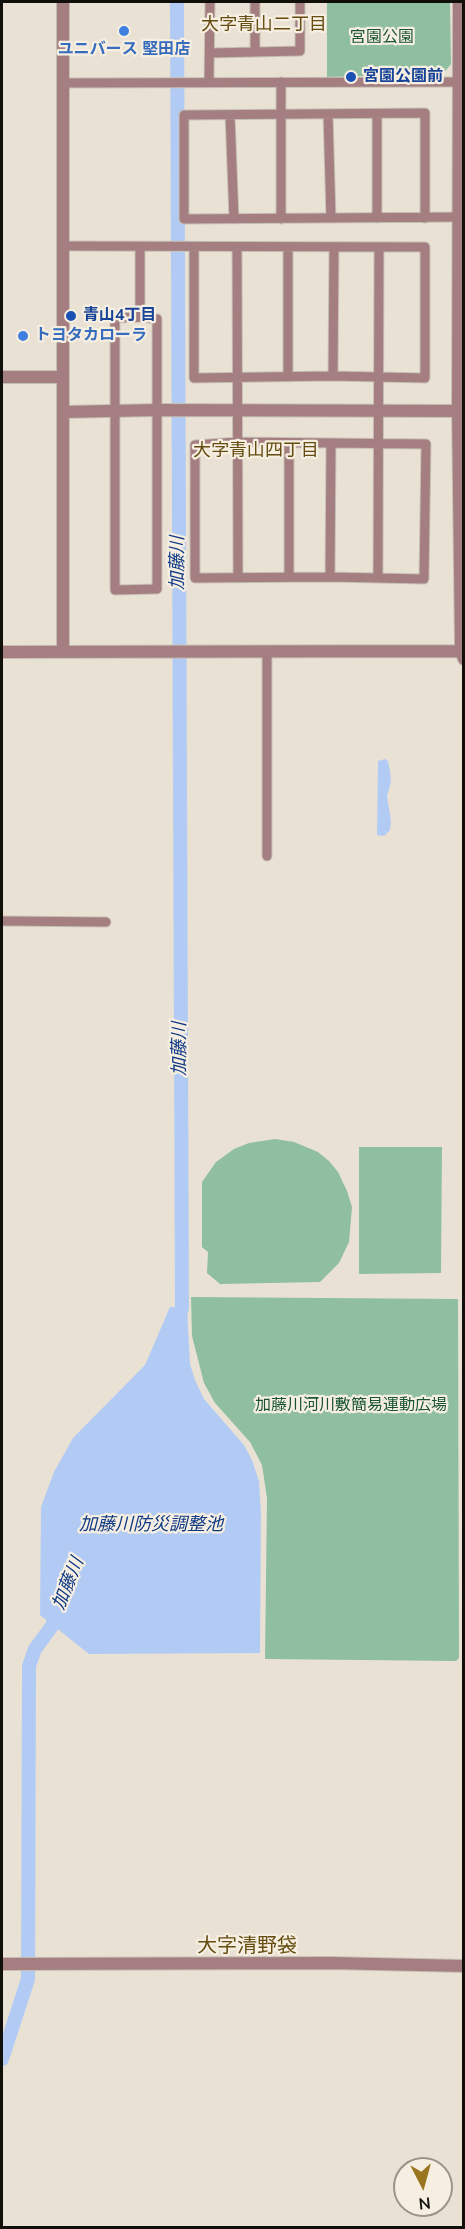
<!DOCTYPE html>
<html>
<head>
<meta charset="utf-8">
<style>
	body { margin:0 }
	#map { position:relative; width:465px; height:2229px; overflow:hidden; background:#e9e2d4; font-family:"Nunito Sans",sans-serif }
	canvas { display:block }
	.frame { position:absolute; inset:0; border:3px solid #110f0a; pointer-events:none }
	.north { position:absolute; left:393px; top:2157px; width:60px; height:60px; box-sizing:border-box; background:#f6efe1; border:2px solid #9a958b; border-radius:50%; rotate:174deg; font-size:16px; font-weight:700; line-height:24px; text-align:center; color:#110f0a }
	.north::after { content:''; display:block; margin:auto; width:21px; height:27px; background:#9a7520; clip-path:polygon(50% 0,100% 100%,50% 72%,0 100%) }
</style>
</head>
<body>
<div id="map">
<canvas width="465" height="2229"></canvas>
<div class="frame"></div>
<div class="north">N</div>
</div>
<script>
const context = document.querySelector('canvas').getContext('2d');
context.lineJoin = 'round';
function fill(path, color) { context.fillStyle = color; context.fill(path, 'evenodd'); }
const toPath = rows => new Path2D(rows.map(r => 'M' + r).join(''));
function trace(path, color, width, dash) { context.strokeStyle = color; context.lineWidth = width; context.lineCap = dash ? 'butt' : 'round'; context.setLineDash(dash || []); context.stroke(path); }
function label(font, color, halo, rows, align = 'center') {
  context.font = font + ' "Nunito Sans","Noto Sans JP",sans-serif'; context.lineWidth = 4.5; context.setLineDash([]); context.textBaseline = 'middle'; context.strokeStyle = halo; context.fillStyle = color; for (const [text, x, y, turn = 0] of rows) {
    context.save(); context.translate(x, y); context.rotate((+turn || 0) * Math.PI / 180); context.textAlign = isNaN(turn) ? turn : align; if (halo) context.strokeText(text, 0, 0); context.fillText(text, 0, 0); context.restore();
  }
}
fill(toPath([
	[327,2,450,2,451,64,443,74,327,77],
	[275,1139,294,1142,318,1152,329,1161,338,1172,347,1191,352,1207,349,1242,339,1263,320,1282,220,1284,207,1273,208,1252,202,1247,202,1182,216,1162,234,1149,249,1143],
	[359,1147,442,1147,441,1273,359,1274],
	[191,1297,458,1299,459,1658,456,1661,265,1659,267,1498,262,1465,250,1442,215,1403,204,1383,192,1336]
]), '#8fbfa0');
fill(toPath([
	[385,759,388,761,390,771,391,782,387,796,391,821,390,830,384,836,377,835,378,761],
	[170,1307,187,1308,190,1364,195,1380,204,1399,244,1445,252,1460,259,1481,261,1513,260,1653,89,1654,40,1615,41,1507,54,1472,73,1438,145,1365]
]), '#b2cbf4');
trace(toPath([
	[175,1325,182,1308,177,2],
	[2,2059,28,1979,29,1666,35,1649,52,1626,59,1609]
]), '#b2cbf4', 14);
const minor = toPath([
	[255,2,255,51],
	[210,53,300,51,300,2],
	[209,82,210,2],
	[63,83,463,82],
	[328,114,331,218],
	[230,115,234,219],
	[377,218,377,114],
	[425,218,425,113,184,115,184,219,462,217],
	[281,219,281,82],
	[63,246,425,247,425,378,333,376,194,378,194,247],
	[140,247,140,317,115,318,115,590,157,589,157,319,140,317],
	[237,247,238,577],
	[333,376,334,247],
	[288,377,288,247],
	[238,442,426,444,424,579,330,577,195,578,195,445,238,442],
	[289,577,289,443],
	[330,577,331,443],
	[378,577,379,247],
	[267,652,267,856],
	[2,921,106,922]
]);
const tertiary = toPath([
	[459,2,458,411,461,651,464,659],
	[2,377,63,377],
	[63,412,157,410,464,411],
	[2,652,464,651],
	[63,652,63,2],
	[2,1964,330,1963,464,1966]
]);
trace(minor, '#c6c0b4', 11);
trace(tertiary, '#c6c0b4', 14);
trace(minor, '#a47e81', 9);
trace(tertiary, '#a47e81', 12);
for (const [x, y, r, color] of [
	[124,31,6,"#3f7fe0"],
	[351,77,6,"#1a4fb4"],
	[71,316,6,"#1a4fb4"],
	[23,336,6,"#3f7fe0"]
]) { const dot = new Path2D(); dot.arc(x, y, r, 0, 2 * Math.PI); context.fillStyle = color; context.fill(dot); trace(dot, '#f6efe1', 2); }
label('16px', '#195535', '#f6efe1', [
	["宮園公園",382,38],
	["加藤川河川敷簡易運動広場",351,1406]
]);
label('bold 16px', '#366cbe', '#f6efe1', [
	["ユニバース 堅田店",124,50],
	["トヨタカローラ",35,336,"left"]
]);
label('bold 16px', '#164399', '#f6efe1', [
	["宮園公園前",363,77],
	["青山4丁目",83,316]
], 'left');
label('18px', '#654c11', '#f6efe1', [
	["大字青山二丁目",264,26],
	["大字青山四丁目",256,452]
]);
label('italic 18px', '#0e3985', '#f6efe1', [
	["加藤川",179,563,-90],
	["加藤川",181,1049,-90],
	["加藤川防災調整池",151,1526],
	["加藤川",69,1584,-68]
]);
label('20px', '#654c11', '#f6efe1', [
	["大字清野袋",247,1947]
]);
</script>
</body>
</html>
